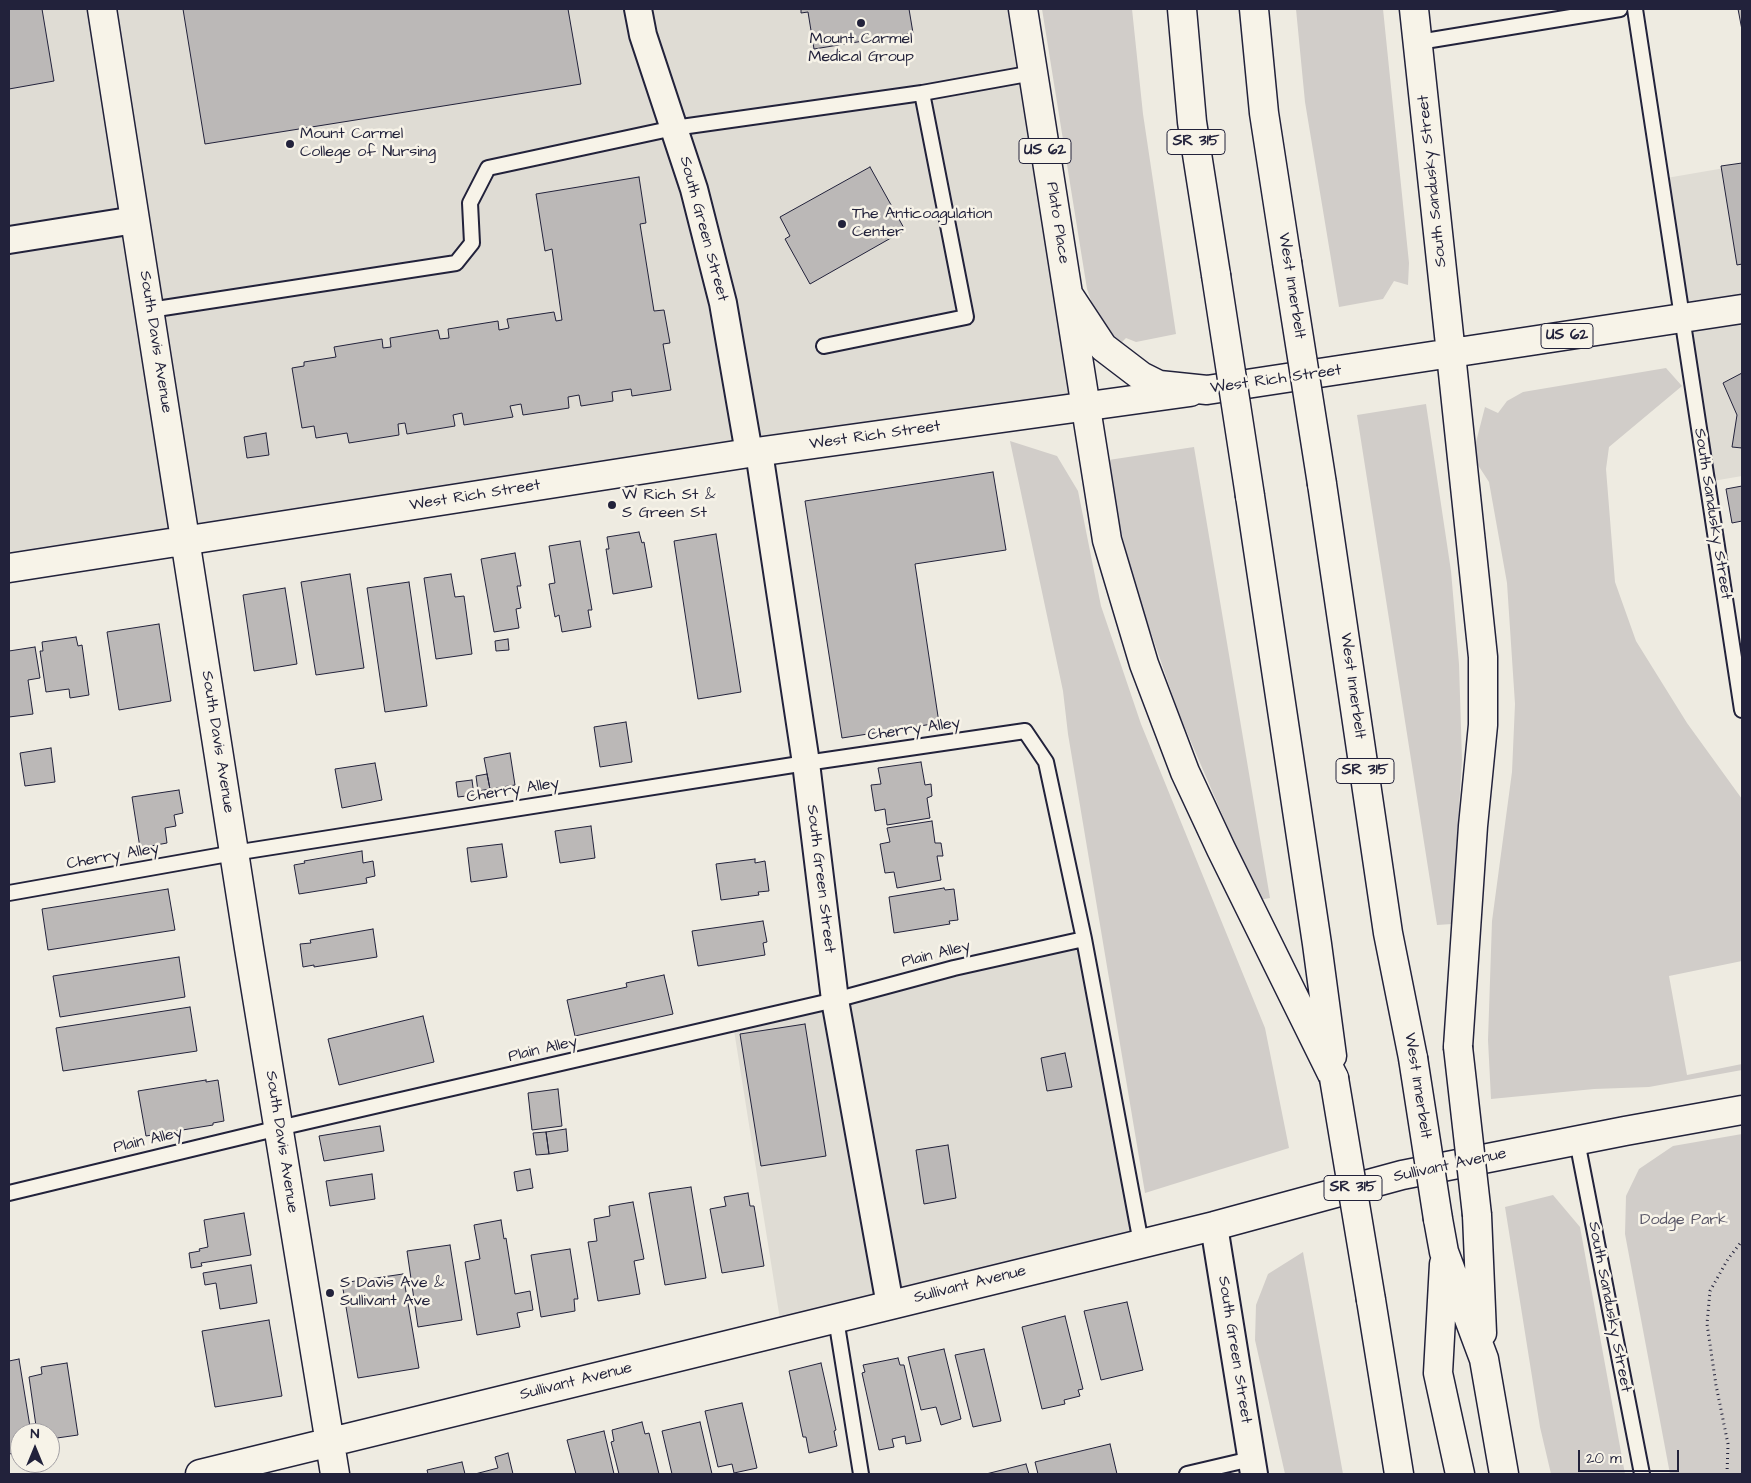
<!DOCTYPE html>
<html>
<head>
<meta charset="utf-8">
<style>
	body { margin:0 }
	#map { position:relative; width:1751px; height:1483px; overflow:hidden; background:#eeebe1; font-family:"Architects Daughter",sans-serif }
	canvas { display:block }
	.frame { position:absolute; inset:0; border:10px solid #22223b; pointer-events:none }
	.north { position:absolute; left:10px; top:1423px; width:50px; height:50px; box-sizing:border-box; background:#f7f3e8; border:1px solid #a29fa3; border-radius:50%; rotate:0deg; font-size:14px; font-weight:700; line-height:20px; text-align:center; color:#22223b }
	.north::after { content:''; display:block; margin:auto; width:18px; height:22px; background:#22223b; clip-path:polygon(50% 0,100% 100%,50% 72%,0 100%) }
	.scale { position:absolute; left:1578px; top:1450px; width:101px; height:22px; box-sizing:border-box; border:2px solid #22223b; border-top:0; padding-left:6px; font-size:15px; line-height:18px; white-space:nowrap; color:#22223b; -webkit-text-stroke:4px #f7f3e8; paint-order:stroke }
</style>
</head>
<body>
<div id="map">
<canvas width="1751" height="1483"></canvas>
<div class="frame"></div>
<div class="north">N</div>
<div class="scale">20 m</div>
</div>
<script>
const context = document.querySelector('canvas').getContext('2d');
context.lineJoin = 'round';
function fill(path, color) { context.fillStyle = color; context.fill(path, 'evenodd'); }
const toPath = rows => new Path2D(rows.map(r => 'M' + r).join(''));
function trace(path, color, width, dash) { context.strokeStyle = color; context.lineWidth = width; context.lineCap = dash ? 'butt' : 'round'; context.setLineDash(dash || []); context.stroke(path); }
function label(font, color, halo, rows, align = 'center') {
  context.font = font + ' "Architects Daughter",sans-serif'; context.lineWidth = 5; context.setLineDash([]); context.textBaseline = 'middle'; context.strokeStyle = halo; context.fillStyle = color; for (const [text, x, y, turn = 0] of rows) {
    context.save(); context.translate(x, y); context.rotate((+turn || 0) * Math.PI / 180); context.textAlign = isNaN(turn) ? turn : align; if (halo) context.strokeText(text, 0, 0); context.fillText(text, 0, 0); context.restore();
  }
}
fill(toPath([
	[9,9,1023,9,1086,408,9,568],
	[1742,165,1742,476,1707,482,1655,180],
	[1084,939,1141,1243,782,1332,733,1024]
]), '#dfdcd4');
fill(toPath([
	[1042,9,1132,9,1143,114,1176,334,1136,342,1126,338,1120,344,1096,315,1087,289],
	[1296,9,1383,9,1409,263,1408,285,1394,281,1383,299,1339,307,1305,102],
	[1666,368,1682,386,1609,447,1606,469,1615,582,1636,641,1687,723,1742,799,1742,961,1669,976,1687,1075,1742,1064,1742,1070,1649,1087,1594,1089,1491,1099,1488,1040,1492,921,1512,772,1515,704,1507,583,1489,482,1478,465,1475,446,1485,407,1498,413,1507,401,1523,392],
	[1426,404,1451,571,1459,664,1462,760,1452,924,1437,925,1357,415],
	[1010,441,1057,456,1078,491,1101,606,1141,724,1265,1028,1289,1148,1145,1193,1068,734,1063,691],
	[1194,447,1270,898,1259,900,1179,714,1138,595,1102,461],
	[1742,1134,1742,1474,1670,1474,1625,1234,1626,1196,1639,1169,1673,1146],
	[1553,1195,1580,1227,1625,1474,1551,1474,1540,1427,1505,1207],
	[1303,1252,1343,1474,1285,1474,1255,1340,1256,1305,1268,1274]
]), '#d1cdc9');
const building = toPath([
	[9,9,42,9,54,81,9,89,9,9],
	[183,9,568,9,581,84,205,144,183,9],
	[801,9,909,9,913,33,814,49,808,12,801,13,801,9],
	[1738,9,1742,9,1742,30,1738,9],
	[1742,163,1742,264,1737,265,1721,166,1742,163],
	[870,167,905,230,810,284,785,239,790,236,780,217,870,167],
	[639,177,646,223,640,224,654,311,664,310,670,343,663,344,671,390,632,396,631,389,612,392,613,401,581,406,579,395,568,397,569,408,523,415,521,404,510,406,513,417,464,425,462,413,453,415,455,426,407,434,405,423,398,424,399,435,349,443,347,433,316,438,314,426,302,428,292,368,304,366,304,362,336,357,334,347,382,339,383,348,391,347,390,338,438,330,440,339,449,338,448,329,498,321,499,330,509,328,507,319,554,312,556,321,562,320,552,249,545,251,536,194,639,177],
	[1742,373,1742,448,1732,447,1737,415,1723,383,1742,373],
	[266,433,269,455,247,458,244,437,266,433],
	[993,472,1006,550,915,564,939,723,842,738,805,501,993,472],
	[1742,486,1742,521,1732,523,1726,489,1742,486],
	[639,532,642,543,644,542,652,587,613,594,606,549,609,549,607,537,639,532],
	[716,534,741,692,698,699,674,541,716,534],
	[580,541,592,610,588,610,591,627,562,632,559,615,555,617,549,584,555,583,549,546,580,541],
	[515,553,521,586,517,586,521,608,516,609,519,628,494,632,481,559,515,553],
	[350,574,364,668,316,675,301,582,350,574],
	[451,574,455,597,464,596,472,654,436,659,424,578,451,574],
	[409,582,427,706,385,712,367,588,409,582],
	[285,588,297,664,254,671,243,595,285,588],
	[159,624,171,701,119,710,107,632,159,624],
	[76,637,78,646,82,645,89,695,70,698,69,689,46,692,40,651,43,651,42,642,76,637],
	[508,639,509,650,496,651,495,641,508,639],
	[35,647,40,678,28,680,33,714,9,717,9,651,35,647],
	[626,722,632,762,600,767,594,727,626,722],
	[51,748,55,782,25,786,20,753,51,748],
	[510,753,515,785,490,789,484,758,510,753],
	[921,762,925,785,931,784,932,796,927,798,930,818,887,825,885,809,875,811,871,785,881,784,878,768,921,762],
	[375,763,382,800,342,808,335,769,375,763],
	[487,774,490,789,478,791,476,776,487,774],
	[472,780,474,795,458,797,456,782,472,780],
	[179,790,183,813,174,815,176,826,165,828,167,843,140,848,132,797,179,790],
	[932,821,935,843,941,843,943,856,937,856,941,880,897,888,894,872,885,873,880,844,890,842,887,828,932,821],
	[591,826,595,858,560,863,555,831,591,826],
	[502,844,507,877,471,882,467,848,502,844],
	[362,851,363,863,373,861,375,876,366,878,367,883,299,894,294,865,305,863,304,861,362,851],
	[755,859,755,863,765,861,769,891,758,892,759,895,721,900,716,864,755,859],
	[944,888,945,890,954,889,958,920,949,921,950,924,894,933,889,897,944,888],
	[168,889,175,930,48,950,42,909,168,889],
	[763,921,767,942,763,943,765,955,698,966,692,931,763,921],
	[373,929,377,957,314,967,314,965,303,967,300,944,311,943,310,940,373,929],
	[179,957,185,997,60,1017,53,976,179,957],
	[664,975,673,1014,575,1036,567,1000,627,987,626,983,664,975],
	[190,1007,197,1051,63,1071,56,1028,190,1007],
	[423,1016,434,1062,339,1085,328,1039,423,1016],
	[805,1024,826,1156,761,1166,740,1034,805,1024],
	[1065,1053,1072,1087,1047,1091,1041,1058,1065,1053],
	[206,1080,206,1082,218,1080,224,1121,213,1123,213,1125,146,1136,138,1091,206,1080],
	[558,1089,562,1126,532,1130,528,1093,558,1089],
	[380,1126,384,1151,324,1161,319,1136,380,1126],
	[566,1129,568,1151,549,1154,546,1132,566,1129],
	[546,1132,549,1154,536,1155,533,1133,546,1132],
	[948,1145,956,1198,924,1204,916,1150,948,1145],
	[530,1169,533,1188,517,1191,514,1172,530,1169],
	[372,1174,375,1199,330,1206,326,1181,372,1174],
	[691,1187,706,1278,665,1285,649,1193,691,1187],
	[748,1193,750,1206,754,1206,764,1266,722,1273,710,1209,726,1206,724,1197,748,1193],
	[633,1202,644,1259,634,1261,640,1294,598,1301,588,1242,597,1241,594,1219,610,1216,609,1206,633,1202],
	[244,1213,251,1255,201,1263,202,1266,191,1268,189,1253,200,1251,199,1249,208,1247,204,1220,244,1213],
	[501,1220,504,1239,506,1238,515,1294,530,1291,533,1310,517,1313,520,1327,477,1335,465,1262,480,1259,474,1225,501,1220],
	[450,1245,462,1320,418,1327,407,1251,450,1245],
	[570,1249,578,1299,574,1299,575,1311,541,1317,531,1255,570,1249],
	[251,1265,257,1303,220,1309,216,1283,205,1285,203,1273,251,1265],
	[403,1274,419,1368,358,1378,342,1283,403,1274],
	[1127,1302,1143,1370,1101,1380,1084,1311,1127,1302],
	[1065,1316,1083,1389,1078,1390,1080,1396,1064,1400,1065,1404,1042,1409,1022,1327,1065,1316],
	[269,1320,282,1396,215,1407,202,1331,269,1320],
	[944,1349,961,1419,941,1425,936,1407,921,1410,908,1357,944,1349],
	[984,1349,1001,1421,973,1427,955,1355,984,1349],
	[898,1358,900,1365,904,1365,921,1441,906,1444,905,1436,892,1439,894,1447,879,1450,862,1373,865,1372,863,1365,898,1358],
	[19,1359,31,1433,20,1433,20,1452,9,1454,9,1361,19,1359],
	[67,1363,78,1435,50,1439,50,1433,37,1433,29,1377,42,1374,41,1367,67,1363],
	[821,1363,836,1430,834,1431,837,1446,809,1453,806,1437,803,1437,789,1371,821,1363],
	[742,1403,757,1468,734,1473,732,1464,718,1467,705,1411,742,1403],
	[642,1422,645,1434,649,1433,659,1474,619,1474,611,1442,614,1441,612,1430,642,1422],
	[700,1422,712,1474,672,1474,662,1431,700,1422],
	[604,1431,614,1474,576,1474,567,1440,604,1431],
	[1110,1444,1117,1474,1038,1474,1035,1462,1110,1444],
	[508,1453,513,1474,475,1474,498,1468,495,1457,508,1453],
	[462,1462,465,1474,428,1474,427,1470,462,1462],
	[1026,1464,1029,1474,986,1474,1026,1464]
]);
fill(building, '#bbb8b7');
trace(building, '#22223b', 1);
const service = toPath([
	[1635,9,1742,710],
	[1419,42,1620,9],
	[922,93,1033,73],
	[150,310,456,263,472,243,470,203,488,168,674,128,922,93,966,317,824,346],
	[9,893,234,853,806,763,1025,731,1046,762,1084,939,1141,1243],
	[1577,1141,1642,1474],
	[9,1193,279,1128,835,1000,954,968,1084,939],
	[836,1319,861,1474],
	[1187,1474,1251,1459]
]);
const minor = toPath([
	[638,9,643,35,694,189,723,303,749,453],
	[9,240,135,220],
	[759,452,806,763,835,1000,890,1305],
	[1214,1226,1254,1474]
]);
const tertiary = toPath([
	[102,9,249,948,335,1474],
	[9,568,749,453,1190,392],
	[200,1474,1214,1226,1402,1175,1625,1131,1742,1110]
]);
const primary = toPath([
	[1023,9,1086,408],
	[1414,9,1451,354],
	[1068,294,1103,347,1141,376,1159,385,1207,390,1742,309]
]);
const motorway = toPath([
	[1182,9,1192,122,1216,275],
	[1254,9,1264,113,1287,262],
	[1451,354,1483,657,1483,725,1473,826,1458,1047],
	[1086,408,1107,540,1144,664,1185,772,1221,849,1334,1078],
	[1322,484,1388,933,1413,1058],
	[1250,496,1317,944,1332,1056],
	[1477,1215,1482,1333],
	[1438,1219,1444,1252,1484,1359,1504,1474],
	[1444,1264,1438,1373,1460,1474],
	[1371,1300,1399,1474]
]);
trace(service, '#22223b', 18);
trace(minor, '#22223b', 30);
trace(tertiary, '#22223b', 31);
trace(primary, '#22223b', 31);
trace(motorway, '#22223b', 31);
trace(toPath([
	[1727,1474,1728,1444,1716,1385,1707,1324,1710,1291,1728,1259,1742,1241]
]), '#22223b', 3, [1, 4]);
trace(service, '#f7f3e8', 14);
trace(minor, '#f7f3e8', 26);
trace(tertiary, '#f7f3e8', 28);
trace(primary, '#f7f3e8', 28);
trace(motorway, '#f7f3e8', 28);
const motorwayBridge = toPath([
	[1287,262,1322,484],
	[1216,275,1250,496],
	[1458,1047,1477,1215],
	[1413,1058,1438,1219],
	[1334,1078,1371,1300]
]);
trace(motorwayBridge, '#22223b', 31, []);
trace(motorwayBridge, '#f7f3e8', 28);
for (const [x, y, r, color] of [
	[861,23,5,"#22223b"],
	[290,144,5,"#22223b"],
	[842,224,5,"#22223b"],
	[612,505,5,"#22223b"],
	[330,1293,5,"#22223b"]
]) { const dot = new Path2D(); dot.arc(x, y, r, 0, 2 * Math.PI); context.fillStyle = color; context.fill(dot); trace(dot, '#f7f3e8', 2); }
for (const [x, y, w] of [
	[1196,142,58],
	[1045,151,52],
	[1567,336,52],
	[1365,771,58],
	[1353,1188,58]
]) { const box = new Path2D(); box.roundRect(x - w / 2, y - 12.5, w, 25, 4); context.fillStyle = '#f7f3e8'; context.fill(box); trace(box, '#22223b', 1); }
label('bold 15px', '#22223b', null, [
	["SR 315",1196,142],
	["US 62",1045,151],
	["US 62",1567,336],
	["SR 315",1365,771],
	["SR 315",1353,1188]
]);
label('16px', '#22223b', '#f7f3e8', [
	["Mount Carmel",861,40,"center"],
	["Medical Group",861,58,"center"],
	["Mount Carmel",300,135],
	["College of Nursing",300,153],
	["The Anticoagulation",852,215],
	["Center",852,233],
	["W Rich St &",622,496],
	["S Green St",622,514],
	["S Davis Ave &",340,1284],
	["Sullivant Ave",340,1302]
], 'left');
label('16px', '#22223b', '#f7f3e8', [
	["South Sandusky Street",1433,181,-96],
	["Plato Place",1057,223,81],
	["South Green Street",703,229,75],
	["West Innerbelt",1291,286,81],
	["South Davis Avenue",155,342,81],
	["West Rich Street",1276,380,-8],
	["West Rich Street",875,436,-8],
	["West Rich Street",475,496,-9],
	["South Sandusky Street",1712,514,81],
	["West Innerbelt",1352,686,82],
	["Cherry Alley",914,730,-8],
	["South Davis Avenue",217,742,81],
	["Cherry Alley",513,791,-9],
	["Cherry Alley",113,857,-10],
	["South Green Street",820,879,83],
	["Plain Alley",936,955,-14],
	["Plain Alley",543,1050,-13],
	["West Innerbelt",1417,1086,81],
	["Plain Alley",148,1141,-13],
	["South Davis Avenue",281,1142,81],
	["Sullivant Avenue",1450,1166,-12],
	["Sullivant Avenue",970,1285,-14],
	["South Sandusky Street",1609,1307,79],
	["South Green Street",1234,1350,81],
	["Sullivant Avenue",576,1382,-14]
]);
label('16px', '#575566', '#f7f3e8', [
	["Dodge Park",1684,1221]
]);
</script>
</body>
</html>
